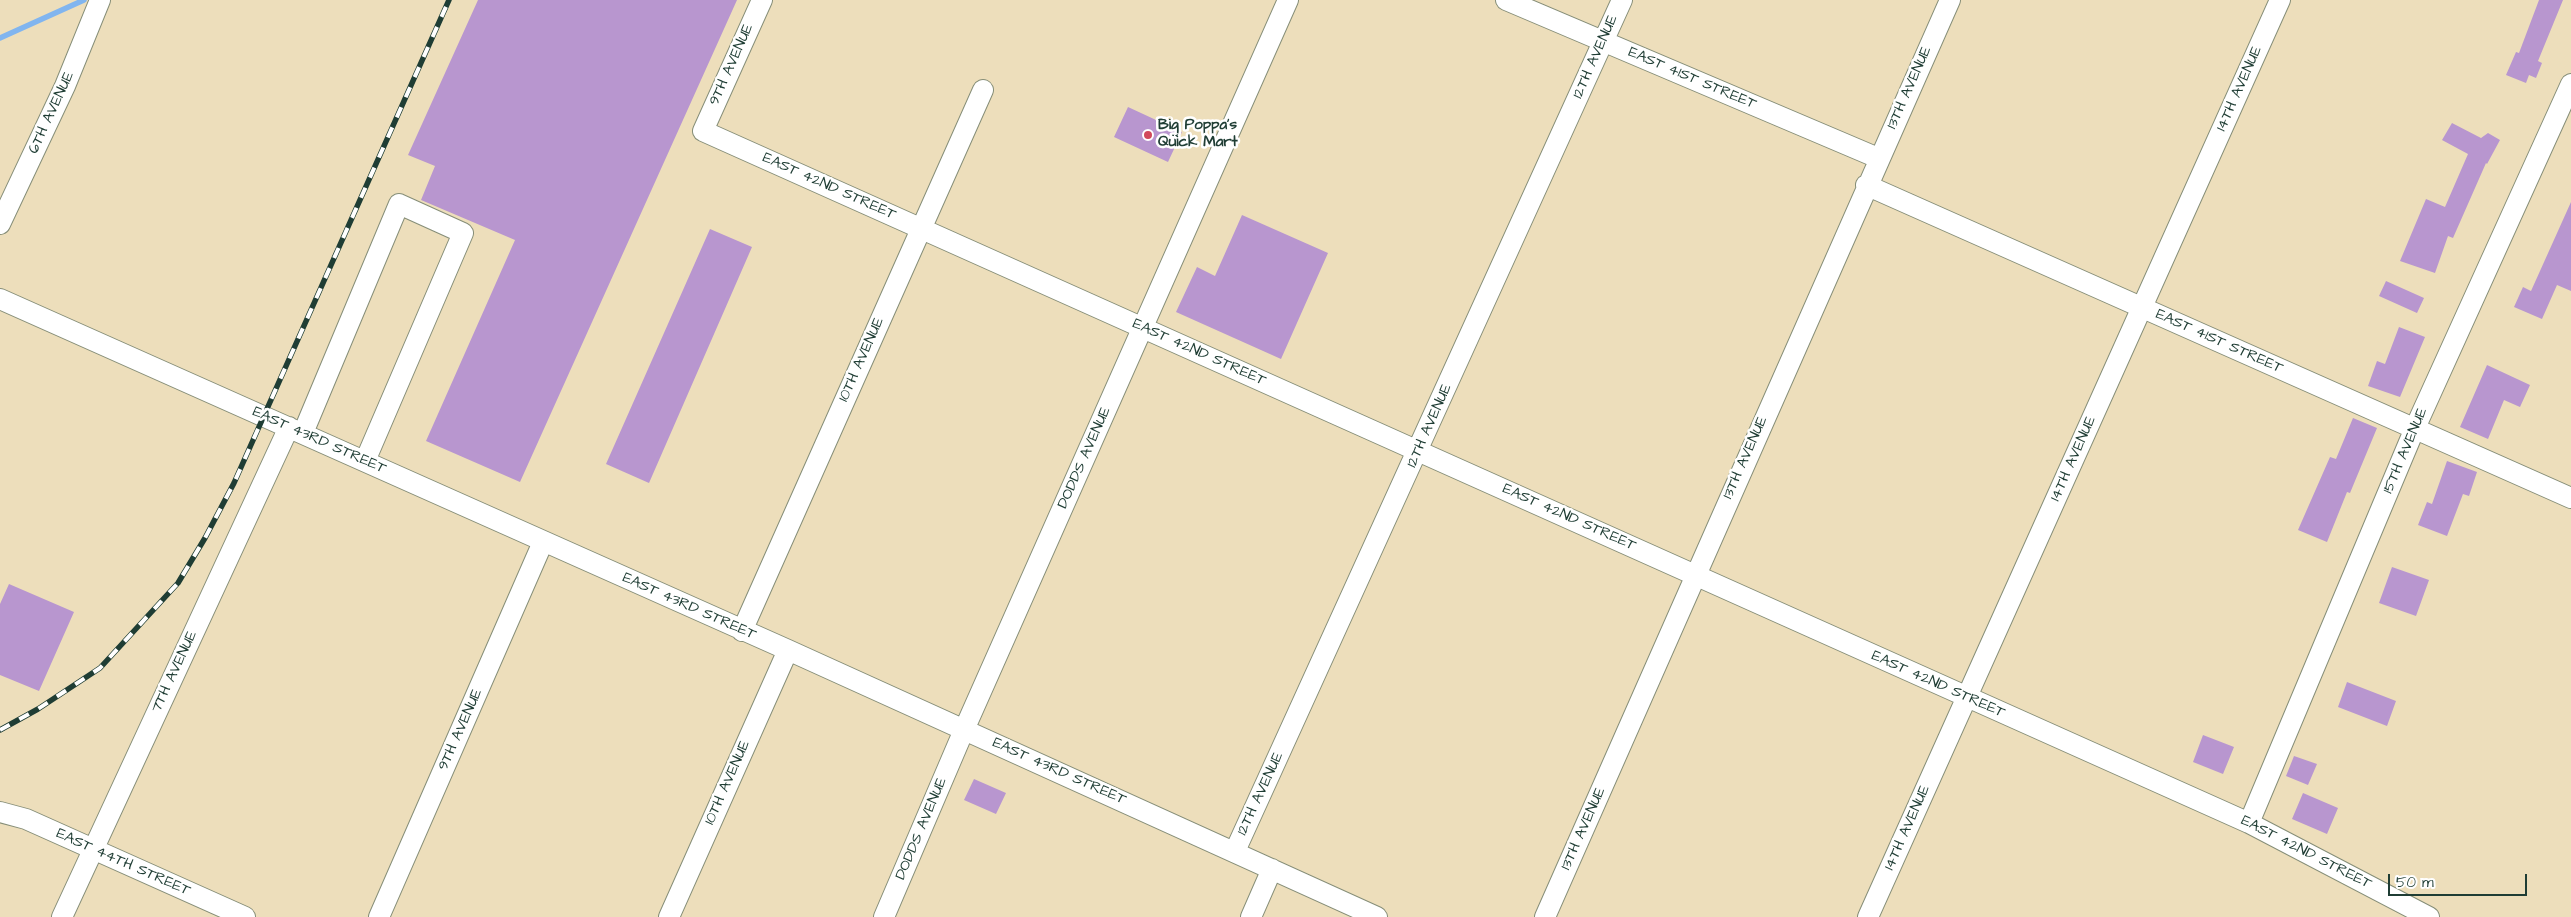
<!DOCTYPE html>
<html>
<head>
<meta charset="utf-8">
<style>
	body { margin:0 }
	#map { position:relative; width:2571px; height:917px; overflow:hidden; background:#eddebb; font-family:"Architects Daughter",sans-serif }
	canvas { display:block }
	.scale { position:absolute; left:2388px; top:874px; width:139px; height:22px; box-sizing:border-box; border:2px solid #1f3d34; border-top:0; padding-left:6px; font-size:15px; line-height:18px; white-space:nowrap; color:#1f3d34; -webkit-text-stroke:4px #fff; paint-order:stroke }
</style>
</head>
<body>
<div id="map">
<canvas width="2571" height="917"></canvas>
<div class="scale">50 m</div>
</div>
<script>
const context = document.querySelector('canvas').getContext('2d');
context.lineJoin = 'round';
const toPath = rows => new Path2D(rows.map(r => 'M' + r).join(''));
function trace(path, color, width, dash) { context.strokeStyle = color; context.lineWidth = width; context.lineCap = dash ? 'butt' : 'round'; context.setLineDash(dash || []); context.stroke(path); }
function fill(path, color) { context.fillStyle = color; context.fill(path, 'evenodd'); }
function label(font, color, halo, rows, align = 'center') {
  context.font = font + ' "Architects Daughter",sans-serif'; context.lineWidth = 5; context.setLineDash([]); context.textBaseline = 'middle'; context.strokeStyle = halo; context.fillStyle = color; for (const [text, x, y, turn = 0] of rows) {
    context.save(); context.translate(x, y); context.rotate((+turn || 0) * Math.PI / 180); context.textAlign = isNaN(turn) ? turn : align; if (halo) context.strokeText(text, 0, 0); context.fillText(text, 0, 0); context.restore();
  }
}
trace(toPath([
	[0,38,84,0]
]), '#81b5ef', 5.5);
fill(toPath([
	[478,0,737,0,520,482,426,441,515,240,421,200,435,166,408,155],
	[2539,0,2563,0,2538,61,2542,63,2536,78,2529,75,2526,83,2506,75,2516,52,2519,53],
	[1128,107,1182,132,1168,162,1114,137],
	[2452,123,2481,138,2488,133,2500,140,2487,164,2486,163,2453,238,2448,236,2435,273,2400,261,2426,199,2445,207,2468,154,2442,140],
	[2571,202,2571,291,2557,285,2542,319,2514,307,2523,287,2531,291],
	[1242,215,1328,253,1281,359,1176,312,1197,267,1215,276],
	[710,229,752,247,649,483,606,464],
	[2386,281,2424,298,2417,313,2379,296],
	[2399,327,2425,337,2400,397,2368,386,2377,361,2385,364],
	[2487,365,2530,385,2520,407,2504,400,2488,439,2460,427],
	[2353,418,2377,428,2350,493,2347,492,2327,542,2298,530,2330,457,2336,459],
	[2447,461,2477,472,2469,496,2463,494,2447,536,2418,525,2427,502,2432,504],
	[2392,567,2429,580,2416,616,2379,603],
	[9,584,74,612,39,691,0,675,0,604],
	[2347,682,2396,701,2387,726,2338,707],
	[2203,735,2234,747,2223,774,2193,762],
	[2294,756,2317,764,2308,785,2286,776],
	[974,779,1006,793,996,814,964,800],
	[2303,793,2338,808,2327,834,2292,819]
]), '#b896cf');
const minor = toPath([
	[762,0,703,131,2249,823,2429,917],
	[1506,0,1878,158],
	[1866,185,2571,498],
	[0,224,65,86,100,0],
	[0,299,788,650,1377,917],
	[303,433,399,204,463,233,365,461],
	[742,631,983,90],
	[0,812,26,819,245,917],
	[2249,823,2415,428,2571,84],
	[1235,851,1622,0],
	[62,917,289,427],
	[379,917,543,542],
	[669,917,788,650],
	[884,917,964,730,1288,0],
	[1251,917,1272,869],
	[1545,917,1950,0],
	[1868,917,2280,0]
]);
trace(minor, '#868e78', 22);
trace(minor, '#fff', 20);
const rail = toPath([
	[0,730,38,709,100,668,178,583,205,538,234,483,449,0]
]);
trace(rail, '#1f3d34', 5.5);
trace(rail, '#fff', 4, [11]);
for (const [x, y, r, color] of [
	[1148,135,5,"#d1495b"]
]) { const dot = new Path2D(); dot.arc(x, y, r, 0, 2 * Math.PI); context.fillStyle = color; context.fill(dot); trace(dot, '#fff', 2); }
label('15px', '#1f3d34', '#fff', [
	["12TH AVENUE",1596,57,-66],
	["9TH AVENUE",732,65,-66],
	["EAST 41ST STREET",1692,79,23],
	["13TH AVENUE",1910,88,-66],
	["14TH AVENUE",2240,89,-66],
	["6TH AVENUE",52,113,-65],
	["EAST 42ND STREET",829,187,24],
	["EAST 41ST STREET",2219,342,24],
	["EAST 42ND STREET",1199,353,24],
	["10TH AVENUE",862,360,-66],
	["12TH AVENUE",1430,426,-66],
	["EAST 43RD STREET",319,441,24],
	["15TH AVENUE",2406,451,-67],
	["DODDS AVENUE",1085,458,-66],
	["13TH AVENUE",1746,458,-66],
	["14TH AVENUE",2074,459,-66],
	["EAST 42ND STREET",1569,518,24],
	["EAST 43RD STREET",689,607,24],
	["7TH AVENUE",175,672,-65],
	["EAST 42ND STREET",1938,685,24],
	["9TH AVENUE",461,730,-66],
	["EAST 43RD STREET",1059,772,24],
	["10TH AVENUE",728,783,-66],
	["12TH AVENUE",1261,794,-65],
	["14TH AVENUE",1908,828,-66],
	["DODDS AVENUE",922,829,-67],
	["13TH AVENUE",1584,829,-66],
	["EAST 42ND STREET",2306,853,27],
	["EAST 44TH STREET",123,863,24]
]);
label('bold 15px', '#1f3d34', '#fff', [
	["Big Poppa's",1158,126],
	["Quick Mart",1158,143]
], 'left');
</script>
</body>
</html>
